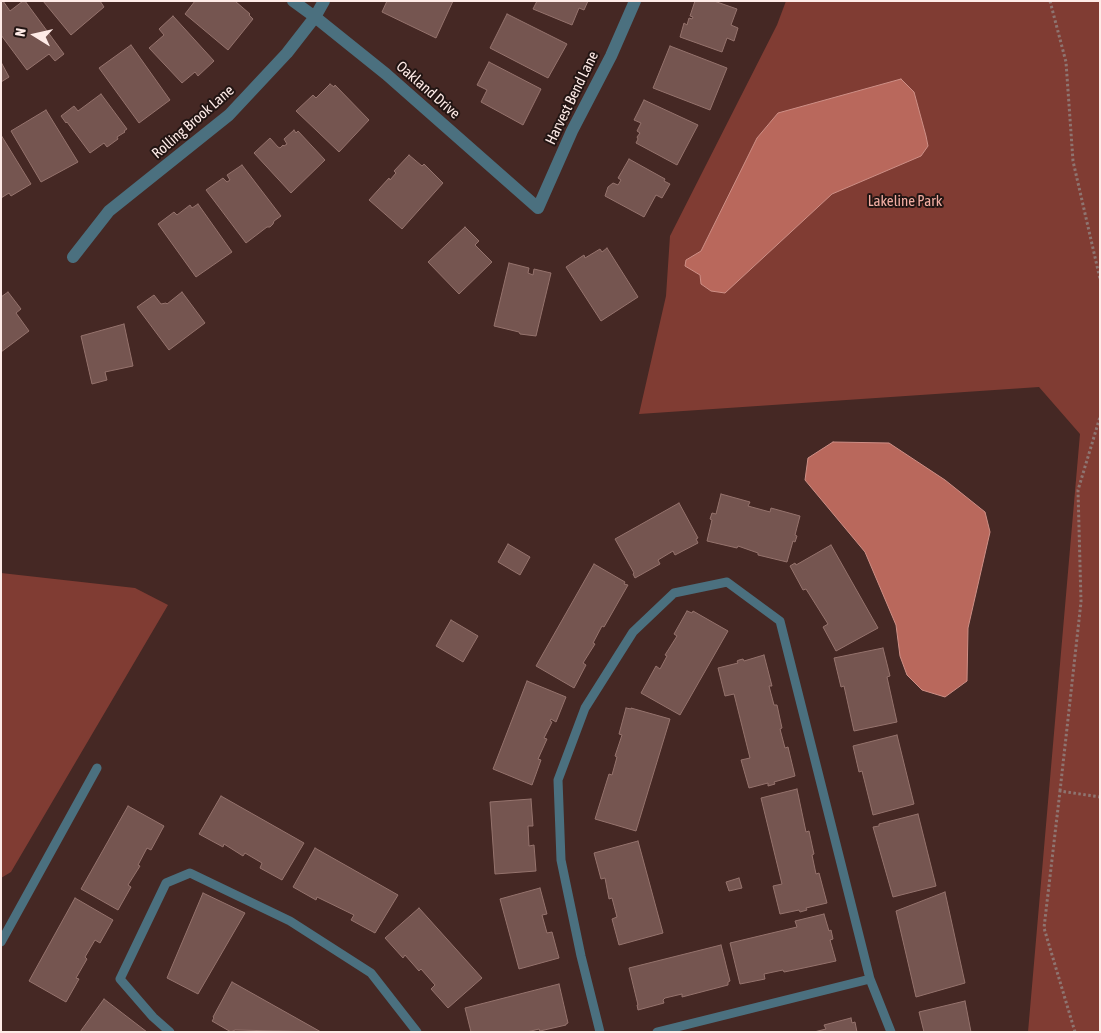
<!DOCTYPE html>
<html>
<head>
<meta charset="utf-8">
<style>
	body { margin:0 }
	#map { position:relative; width:1101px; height:1033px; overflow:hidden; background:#452824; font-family:"Asap Condensed",sans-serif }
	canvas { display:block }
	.frame { position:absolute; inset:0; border:2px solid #feebe7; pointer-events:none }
	.north { position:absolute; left:10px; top:10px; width:50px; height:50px; -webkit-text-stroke:4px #221513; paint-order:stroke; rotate:280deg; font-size:14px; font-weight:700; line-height:20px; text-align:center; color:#feebe7 }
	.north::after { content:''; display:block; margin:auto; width:18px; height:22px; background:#feebe7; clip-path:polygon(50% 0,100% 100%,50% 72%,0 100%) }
</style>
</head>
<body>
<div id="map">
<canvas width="1101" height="1033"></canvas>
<div class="frame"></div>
<div class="north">N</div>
</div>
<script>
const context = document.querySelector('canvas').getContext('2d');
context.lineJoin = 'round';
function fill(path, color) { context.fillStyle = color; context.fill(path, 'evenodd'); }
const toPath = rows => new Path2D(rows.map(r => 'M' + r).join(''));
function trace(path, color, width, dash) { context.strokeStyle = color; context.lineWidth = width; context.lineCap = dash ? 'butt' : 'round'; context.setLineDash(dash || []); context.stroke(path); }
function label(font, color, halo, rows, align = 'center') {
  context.font = font + ' "Asap Condensed",sans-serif'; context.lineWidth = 4; context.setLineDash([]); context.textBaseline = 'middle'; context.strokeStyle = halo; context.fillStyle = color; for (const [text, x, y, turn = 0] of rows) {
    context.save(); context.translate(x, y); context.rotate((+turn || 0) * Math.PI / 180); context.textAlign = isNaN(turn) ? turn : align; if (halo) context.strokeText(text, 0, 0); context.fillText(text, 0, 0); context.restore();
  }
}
fill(toPath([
	[786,1,1100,1,1100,1032,1028,1032,1080,434,1039,387,639,414,666,296,670,236,777,25],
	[1,573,135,588,168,605,11,872,1,878]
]), '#803c33');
const water = toPath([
	[901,79,914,92,926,136,928,146,921,156,832,194,725,293,711,291,701,284,700,275,685,266,686,260,701,251,757,138,778,113,901,79],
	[833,442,889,443,945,480,985,512,990,532,968,628,967,681,945,697,922,690,907,675,900,656,896,625,865,552,805,480,808,458,833,442]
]);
fill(water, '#b9685c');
trace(water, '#ce8f86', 1);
const building = toPath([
	[3,1,10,11,23,1,25,1,64,54,55,61,49,54,27,70,1,35,1,2,3,1],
	[43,1,100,1,104,7,71,35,43,1],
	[195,1,235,1,250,14,249,15,253,19,228,50,185,14,195,1],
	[387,1,453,1,436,38,382,12,387,1],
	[537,1,588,1,584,10,579,8,572,25,533,9,537,1],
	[695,1,714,1,737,9,731,25,738,28,734,41,727,38,722,52,680,37,684,23,687,25,689,18,692,19,693,17,690,16,695,1],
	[507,14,567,44,548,78,490,48,507,14],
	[173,16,214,61,198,76,195,72,182,83,149,48,164,35,159,29,173,16],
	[131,45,170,100,139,123,99,68,131,45],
	[670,46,727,68,710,110,653,88,670,46],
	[1,62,9,77,1,82,1,62],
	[489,62,541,89,523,125,481,102,487,90,477,85,489,62],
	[330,84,334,87,335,85,369,120,339,152,296,111,313,95,316,98,330,84],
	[101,94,127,129,124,131,125,132,117,137,118,139,107,147,104,143,90,153,67,122,66,123,61,116,74,106,78,111,101,94],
	[644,100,698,125,677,165,636,143,638,139,637,137,640,133,637,131,641,123,634,120,644,100],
	[46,110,78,162,41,182,11,131,46,110],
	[294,130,296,133,298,131,325,160,291,193,254,153,270,138,278,147,280,148,283,145,284,146,287,144,284,139,294,130],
	[1,135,31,184,11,196,9,193,1,198,1,135],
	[409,155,422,166,424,164,443,183,402,229,369,200,389,178,390,180,396,173,394,171,409,155],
	[629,159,665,179,664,181,670,184,662,198,656,195,644,217,605,196,608,187,613,183,618,185,621,180,618,178,629,159],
	[242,165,281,216,274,221,273,224,270,227,267,227,246,243,206,190,223,178,227,182,230,180,227,175,242,165],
	[198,204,232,252,196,277,158,224,174,212,177,215,190,205,192,208,198,204],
	[465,227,479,241,475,245,492,262,459,294,428,262,465,227],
	[607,248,638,297,601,321,566,267,584,255,585,258,600,249,602,252,607,248],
	[509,263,529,268,528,273,533,275,534,269,551,273,536,336,520,334,519,332,494,326,509,263],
	[8,292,21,309,16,313,29,331,1,352,1,297,8,292],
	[182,292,205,323,169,350,137,307,154,295,161,304,166,303,167,304,182,292],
	[124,324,133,366,105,372,107,380,92,384,81,336,124,324],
	[721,494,750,502,748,506,770,512,771,508,800,516,795,535,797,536,795,542,793,541,787,562,758,555,758,553,738,546,737,548,707,541,712,520,710,519,712,513,716,514,721,494],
	[679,503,698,538,696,539,698,543,675,555,673,551,658,560,660,564,635,578,633,574,634,573,615,539,679,503],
	[508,544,530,557,520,575,498,562,508,544],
	[831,545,878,628,836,651,823,627,828,624,806,589,803,590,790,566,795,563,796,565,831,545],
	[594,564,625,582,624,584,628,585,604,627,602,626,593,643,595,644,583,663,586,665,574,688,536,666,594,564],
	[687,611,692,613,693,611,728,631,680,715,641,693,656,666,660,669,667,656,665,655,677,636,674,634,687,611],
	[451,620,478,636,463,662,436,646,451,620],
	[883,648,890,676,887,677,897,722,854,731,844,686,841,687,834,658,883,648],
	[764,655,772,686,769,686,774,705,777,705,782,728,780,729,785,748,788,747,795,776,774,782,775,784,768,786,768,783,749,788,741,760,750,758,734,694,725,696,718,668,738,663,737,661,739,660,743,659,744,661,764,655],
	[527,681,566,697,556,722,551,719,550,721,552,722,544,738,547,739,538,759,541,760,532,785,493,769,527,681],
	[626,708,631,709,631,708,670,719,636,831,595,819,609,774,612,775,617,757,615,756,622,735,619,734,626,708],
	[897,735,914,804,873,815,862,771,859,772,853,746,897,735],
	[797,789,806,832,809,831,812,845,814,854,812,855,816,874,819,873,827,903,806,908,807,910,800,912,799,910,780,914,773,886,782,884,761,798,797,789],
	[221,796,304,843,282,880,260,868,262,863,245,853,243,856,224,844,223,847,199,834,221,796],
	[531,799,533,826,528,826,529,846,534,845,536,871,495,874,490,802,531,799],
	[128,806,164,826,151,850,147,848,138,865,140,866,128,885,131,887,118,910,81,889,128,806],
	[918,814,936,886,893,897,873,827,879,826,879,824,918,814],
	[638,841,663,933,619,945,612,919,617,917,612,898,609,899,605,878,601,879,594,853,638,841],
	[315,848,398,895,375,933,351,920,354,915,317,897,316,900,293,887,315,848],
	[739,878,742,888,729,891,726,882,739,878],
	[540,888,547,914,542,915,547,933,552,932,559,958,519,969,500,899,540,888],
	[945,892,965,983,916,997,896,911,945,892],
	[203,893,245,913,198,994,167,978,203,893],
	[75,898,113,920,100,943,95,940,85,957,87,959,76,978,79,979,66,1002,29,981,75,898],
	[419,908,482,978,448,1008,431,989,435,985,421,969,419,971,405,955,403,958,385,938,419,908],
	[824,914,829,931,831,930,833,939,830,940,836,961,794,970,784,972,783,970,764,974,765,979,740,984,730,943,797,927,795,921,824,914],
	[721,945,730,981,728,982,728,985,682,997,682,994,665,998,663,1000,664,1003,638,1010,637,1005,638,1005,629,968,721,945],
	[232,982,321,1032,235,1030,231,1032,212,1021,214,1018,213,1017,232,982],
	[559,984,568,1023,566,1024,566,1025,540,1031,539,1029,527,1032,471,1032,465,1008,559,984],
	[104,999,147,1032,80,1032,104,999],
	[965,1001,971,1032,924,1032,919,1012,965,1001],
	[851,1018,852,1023,855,1022,857,1032,814,1032,826,1029,824,1025,851,1018]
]);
fill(building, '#755550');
trace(building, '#95736d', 1);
trace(toPath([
	[1050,1,1066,62,1073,161,1100,279],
	[1060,791,1081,602,1078,490,1100,417],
	[1075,1032,1044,928,1060,791,1100,797]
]), '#8e7571', 3, [2.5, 2.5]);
trace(toPath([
	[1,942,97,768],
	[870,979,891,1032],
	[170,1032,153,1017,120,979,166,883,190,873,290,921,371,973,417,1032],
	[600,1032,581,956,561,860,558,780,585,708,633,632,674,593,727,582,780,621,870,979,657,1032]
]), '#4b707f', 9);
trace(toPath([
	[293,1,315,17,386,74,538,208,572,131,611,56,635,1],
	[73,257,109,211,229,115,287,53,315,17,324,1]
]), '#4b707f', 12);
label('15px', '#feebe7', '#221513', [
	["Oakland Drive",428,90,41],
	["Harvest Bend Lane",572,98,-64],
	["Rolling Brook Lane",193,122,-41]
]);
label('15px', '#f2aea3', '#221513', [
	["Lakeline Park",905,201]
]);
</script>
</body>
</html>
